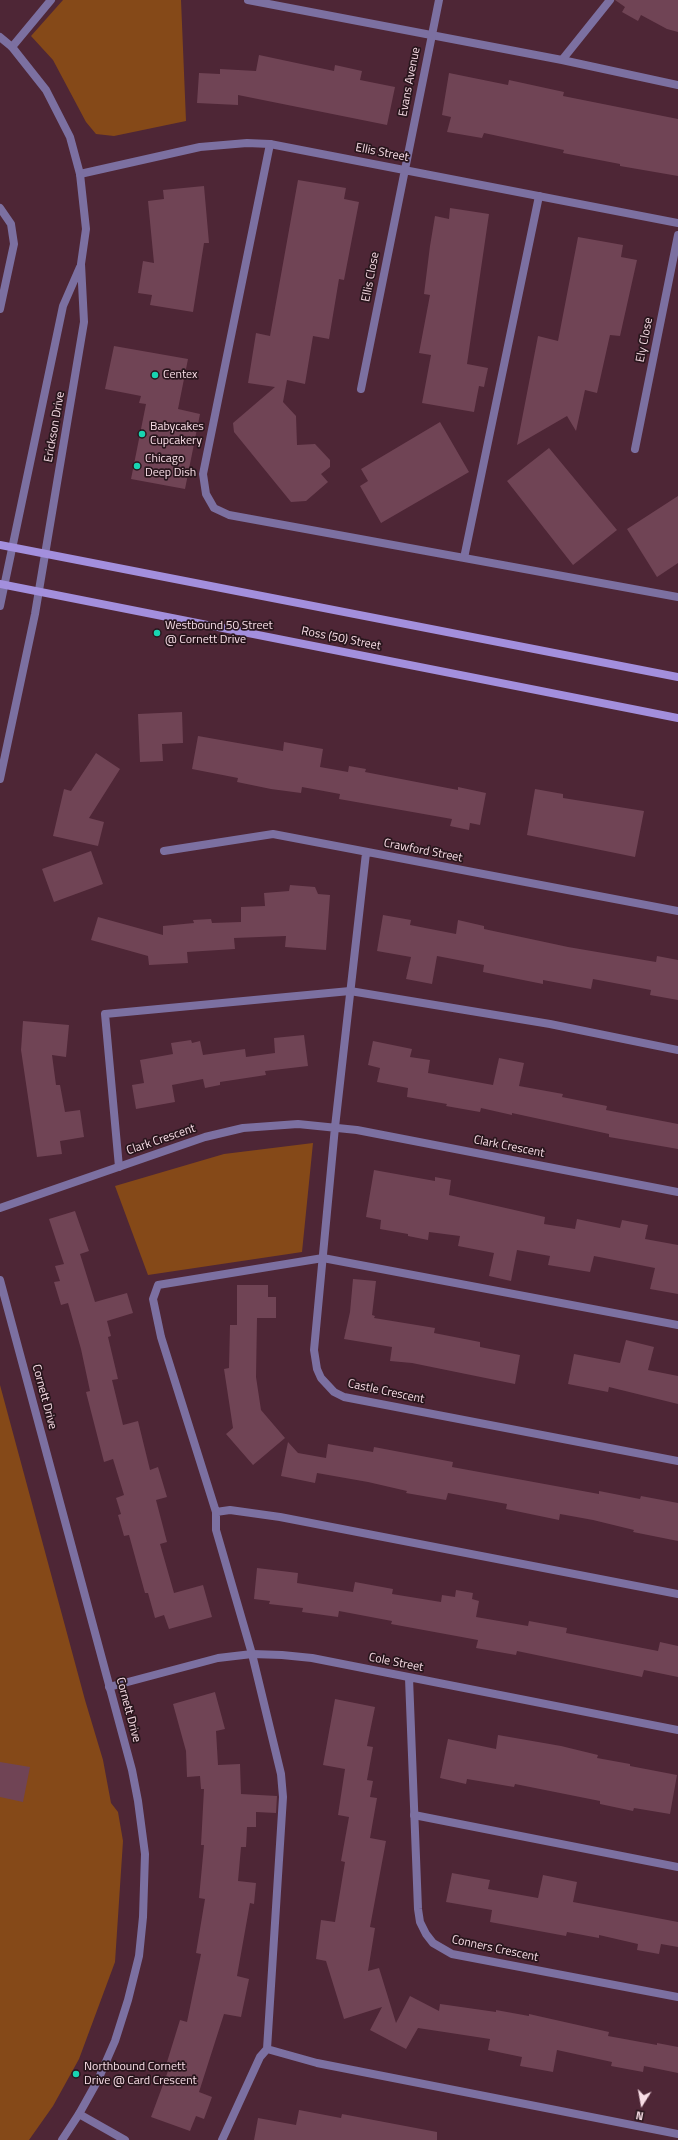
<!DOCTYPE html>
<html>
<head>
<meta charset="utf-8">
<style>
	body { margin:0 }
	#map { position:relative; width:678px; height:2140px; overflow:hidden; background:#4e2636; font-family:"Titillium Web",sans-serif }
	canvas { display:block }
	.north { position:absolute; left:622px; top:2084px; width:40px; height:40px; -webkit-text-stroke:3px #29161d; paint-order:stroke; rotate:191deg; font-size:11px; font-weight:700; line-height:16px; text-align:center; color:#f8dde6 }
	.north::after { content:''; display:block; margin:auto; width:14px; height:18px; background:#f8dde6; clip-path:polygon(50% 0,100% 100%,50% 72%,0 100%) }
</style>
</head>
<body>
<div id="map">
<canvas width="678" height="2140"></canvas>
<div class="north">N</div>
</div>
<script>
const context = document.querySelector('canvas').getContext('2d');
context.lineJoin = 'round';
function fill(path, color) { context.fillStyle = color; context.fill(path, 'evenodd'); }
const toPath = rows => new Path2D(rows.map(r => 'M' + r).join(''));
function trace(path, color, width, dash) { context.strokeStyle = color; context.lineWidth = width; context.lineCap = dash ? 'butt' : 'round'; context.setLineDash(dash || []); context.stroke(path); }
function label(font, color, halo, rows, align = 'center') {
  context.font = font + ' "Titillium Web",sans-serif'; context.lineWidth = 3.5; context.setLineDash([]); context.textBaseline = 'middle'; context.strokeStyle = halo; context.fillStyle = color; for (const [text, x, y, turn = 0] of rows) {
    context.save(); context.translate(x, y); context.rotate((+turn || 0) * Math.PI / 180); context.textAlign = isNaN(turn) ? turn : align; if (halo) context.strokeText(text, 0, 0); context.fillText(text, 0, 0); context.restore();
  }
}
fill(toPath([
	[63,0,181,0,186,121,114,136,96,134,86,122,53,60,31,36],
	[313,1143,302,1252,148,1275,115,1186,224,1154],
	[0,1385,85,1700,103,1760,111,1803,118,1812,123,1841,115,1962,79,2059,53,2106,29,2140,0,2140]
]), '#854918');
fill(toPath([
	[615,0,678,0,678,32,667,29,641,15,638,21,622,12,625,7],
	[259,55,334,71,335,65,362,71,360,80,395,87,387,125,238,95,238,105,197,103,199,73,220,74,220,69,256,71],
	[449,73,508,85,509,80,564,92,563,96,678,119,678,176,620,166,620,164,563,153,564,150,484,133,482,138,447,132,451,117,442,115],
	[298,180,346,188,344,199,359,202,344,280,339,279,329,339,313,336,305,384,287,380,283,402,296,416,297,445,315,444,330,460,330,467,321,474,328,482,306,501,291,502,234,432,233,423,275,387,248,383,256,333,270,336],
	[204,186,209,243,204,243,193,312,150,305,152,295,138,293,143,261,154,263,148,201,164,199,163,190],
	[450,208,489,214,467,364,488,368,484,387,479,386,474,412,422,403,431,355,419,353,430,295,424,294,430,246,435,216,449,219],
	[578,237,623,245,621,257,637,260,620,336,610,335,597,393,585,390,576,431,567,416,517,445,538,336,558,341],
	[114,346,188,359,178,409,200,414,185,489,131,479,146,404,139,403,141,396,105,389],
	[440,422,469,472,381,523,360,486,368,481,361,469],
	[549,448,617,530,573,565,507,481],
	[678,496,678,563,657,577,627,529],
	[182,712,183,743,162,744,163,761,140,762,138,714],
	[198,736,283,751,284,742,323,749,320,767,348,772,349,766,366,769,365,772,458,790,458,787,486,793,480,825,470,823,469,830,450,826,452,819,339,799,340,794,302,787,301,793,271,789,237,782,238,778,192,769],
	[96,753,120,769,89,818,104,822,98,846,53,836,64,789,71,791],
	[535,789,563,794,563,798,644,811,635,857,527,835],
	[91,851,103,884,54,902,42,869],
	[290,885,315,887,318,894,330,895,326,950,285,947,286,936,234,938,235,949,187,952,188,963,149,965,148,956,91,940,98,917,163,935,163,926,194,923,193,920,211,919,212,923,241,922,241,907,265,906,264,893,289,891],
	[383,915,411,920,410,925,456,934,458,920,484,926,484,929,568,947,656,962,657,956,678,960,678,1000,650,995,651,990,593,979,591,989,543,980,543,984,483,972,484,965,437,956,432,984,406,979,411,957,377,951],
	[23,1021,69,1025,66,1057,52,1055,56,1085,60,1085,65,1112,80,1110,84,1137,60,1141,62,1154,37,1157,21,1050],
	[304,1035,308,1066,265,1071,266,1075,220,1082,220,1085,205,1088,203,1079,172,1085,175,1102,136,1109,132,1085,144,1083,140,1060,173,1054,171,1043,191,1040,192,1043,200,1041,203,1055,245,1049,246,1057,275,1053,274,1038],
	[373,1041,412,1049,410,1057,430,1060,428,1073,493,1085,499,1058,524,1063,519,1086,563,1094,562,1097,607,1106,606,1110,678,1124,678,1149,609,1137,609,1134,512,1113,512,1115,481,1108,480,1112,446,1106,447,1104,407,1097,408,1088,377,1082,380,1068,368,1065],
	[374,1170,435,1181,435,1177,451,1180,449,1195,545,1217,544,1224,575,1229,577,1219,620,1228,622,1220,648,1225,645,1239,678,1245,678,1294,650,1289,655,1268,594,1256,590,1272,548,1265,550,1256,517,1250,511,1281,489,1276,494,1253,458,1246,460,1236,429,1232,428,1240,408,1236,408,1234,380,1229,381,1220,366,1217],
	[75,1211,89,1251,80,1254,95,1302,127,1293,133,1313,107,1321,111,1336,108,1337,118,1379,112,1380,123,1425,138,1421,150,1470,158,1467,167,1497,156,1500,167,1542,160,1544,174,1593,203,1585,212,1617,169,1629,164,1615,155,1618,148,1593,145,1593,129,1535,124,1536,118,1515,121,1514,116,1498,124,1495,113,1459,104,1462,86,1392,90,1391,81,1349,68,1303,61,1305,54,1282,60,1281,55,1266,64,1264,49,1219],
	[353,1279,376,1281,372,1315,375,1316,374,1318,435,1328,434,1333,480,1342,480,1347,520,1355,515,1384,412,1363,390,1361,392,1347,344,1339,350,1312],
	[237,1285,268,1285,268,1297,276,1297,276,1318,257,1318,256,1377,261,1410,285,1438,253,1465,226,1434,233,1428,224,1369,229,1368,230,1325,237,1325],
	[626,1340,654,1347,648,1370,678,1376,678,1404,609,1387,608,1392,568,1384,574,1354,620,1363],
	[288,1442,298,1453,326,1458,328,1444,373,1452,374,1447,453,1462,452,1467,599,1494,599,1491,640,1499,641,1496,678,1503,678,1541,633,1532,634,1530,593,1520,560,1514,559,1520,506,1509,507,1504,448,1493,446,1500,406,1493,407,1491,368,1482,317,1473,315,1483,281,1476],
	[257,1568,298,1573,297,1583,353,1592,355,1582,393,1589,392,1594,441,1602,442,1595,455,1597,456,1590,473,1593,472,1599,479,1601,476,1617,528,1626,529,1621,567,1628,566,1633,658,1651,660,1642,678,1646,678,1677,644,1670,642,1677,517,1651,516,1655,476,1648,478,1640,391,1624,392,1621,339,1611,338,1617,302,1612,303,1608,269,1604,270,1601,254,1599],
	[215,1692,225,1729,216,1731,218,1765,240,1764,241,1794,277,1796,276,1813,256,1812,256,1827,247,1827,246,1847,241,1847,238,1881,256,1883,254,1904,250,1903,237,1976,249,1979,241,2017,224,2014,199,2092,212,2097,204,2119,196,2116,190,2131,151,2117,171,2063,167,2062,180,2020,187,2022,201,1954,196,1953,205,1899,199,1898,204,1845,201,1845,204,1789,201,1789,200,1776,187,1777,186,1751,173,1704],
	[335,1699,375,1707,367,1746,373,1747,367,1780,373,1781,370,1797,377,1798,370,1838,386,1841,370,1927,375,1928,368,1971,379,1968,396,2023,410,1996,439,2011,440,2004,496,2012,496,2010,529,2016,529,2014,609,2032,608,2036,657,2045,657,2043,678,2047,678,2073,644,2066,643,2072,611,2066,612,2062,557,2050,553,2072,520,2066,522,2057,488,2050,490,2039,418,2028,406,2049,370,2030,382,2007,344,2019,326,1961,316,1959,321,1920,335,1922,345,1862,341,1861,349,1817,338,1815,345,1769,323,1765],
	[498,1735,561,1746,598,1755,597,1758,630,1764,630,1766,677,1775,670,1814,634,1808,633,1811,600,1804,600,1801,515,1784,514,1787,467,1779,466,1784,440,1778,448,1739,496,1749],
	[0,1762,30,1767,23,1802,0,1797],
	[452,1873,490,1880,488,1889,538,1898,543,1875,577,1882,573,1902,678,1922,678,1947,661,1944,659,1954,637,1950,638,1944,599,1935,599,1938,567,1932,566,1936,490,1922,492,1910,446,1902],
	[299,2110,341,2118,342,2114,437,2132,437,2140,254,2140,258,2118,296,2125]
]), '#704455');
trace(toPath([
	[248,0,562,60,678,85],
	[12,47,51,0],
	[562,60,610,0],
	[270,144,203,474,206,494,214,508,229,515,678,597],
	[0,208,11,224,14,244,0,309],
	[464,558,539,196],
	[119,1167,105,1014,350,991,550,1024,678,1050],
	[216,1512,230,1510,280,1517,678,1594],
	[414,1815,678,1867],
	[267,2049,317,2063,678,2134],
	[222,2140,260,2057,267,2049,283,1797,281,1774,252,1654,216,1530,216,1512,161,1337,153,1299,158,1285,323,1258,678,1325]
]), '#7c70a1', 8);
trace(toPath([
	[80,174,200,147,247,143,270,144,678,223],
	[361,389,439,0],
	[635,449,678,235],
	[164,851,273,834,678,911],
	[366,853,335,1127,314,1350,317,1369,321,1378,334,1392,344,1397,678,1461],
	[0,1208,205,1137,243,1128,298,1124,357,1130,678,1192],
	[409,1678,418,1909,420,1922,426,1934,433,1943,452,1954,678,1997],
	[109,1687,218,1658,252,1654,282,1655,312,1658,678,1730],
	[79,2114,125,2140]
]), '#7c70a1', 8);
trace(toPath([
	[0,37,12,47,46,90,70,137,80,174,86,229,81,264,84,322,35,614,0,779],
	[0,606,63,306,80,267],
	[0,1280,132,1770,138,1801,145,1854,143,1917,139,1956,128,2000,115,2041,98,2080,79,2114,62,2140]
]), '#7c70a1', 8);
trace(toPath([
	[0,545,678,677],
	[0,584,678,718]
]), '#a38fdd', 8);
for (const [x, y, r, color] of [
	[155,375,4,"#18d5b2"],
	[142,434,4,"#18d5b2"],
	[137,466,4,"#18d5b2"],
	[157,633,4,"#18d5b2"],
	[76,2074,4,"#18d5b2"]
]) { const dot = new Path2D(); dot.arc(x, y, r, 0, 2 * Math.PI); context.fillStyle = color; context.fill(dot); trace(dot, '#29161d', 1.5); }
label('12px', '#f8dde6', '#29161d', [
	["Evans Avenue",410,82,-79],
	["Ellis Street",382,153,11],
	["Ellis Close",371,277,-79],
	["Ely Close",645,340,-79],
	["Erickson Drive",55,427,-80],
	["Ross (50) Street",341,639,11],
	["Crawford Street",423,851,11],
	["Clark Crescent",161,1140,-19],
	["Clark Crescent",509,1147,11],
	["Castle Crescent",386,1392,12],
	["Cornett Drive",44,1397,75],
	["Cole Street",396,1663,11],
	["Cornett Drive",128,1710,75],
	["Conners Crescent",495,1949,12]
]);
label('12px', '#f8dde6', '#29161d', [
	["Centex",163,375],
	["Babycakes",150,427],
	["Cupcakery",150,441],
	["Chicago",145,459],
	["Deep Dish",145,473],
	["Westbound 50 Street",165,626],
	["@ Cornett Drive",165,640],
	["Northbound Cornett",84,2067],
	["Drive @ Card Crescent",84,2081]
], 'left');
</script>
</body>
</html>
